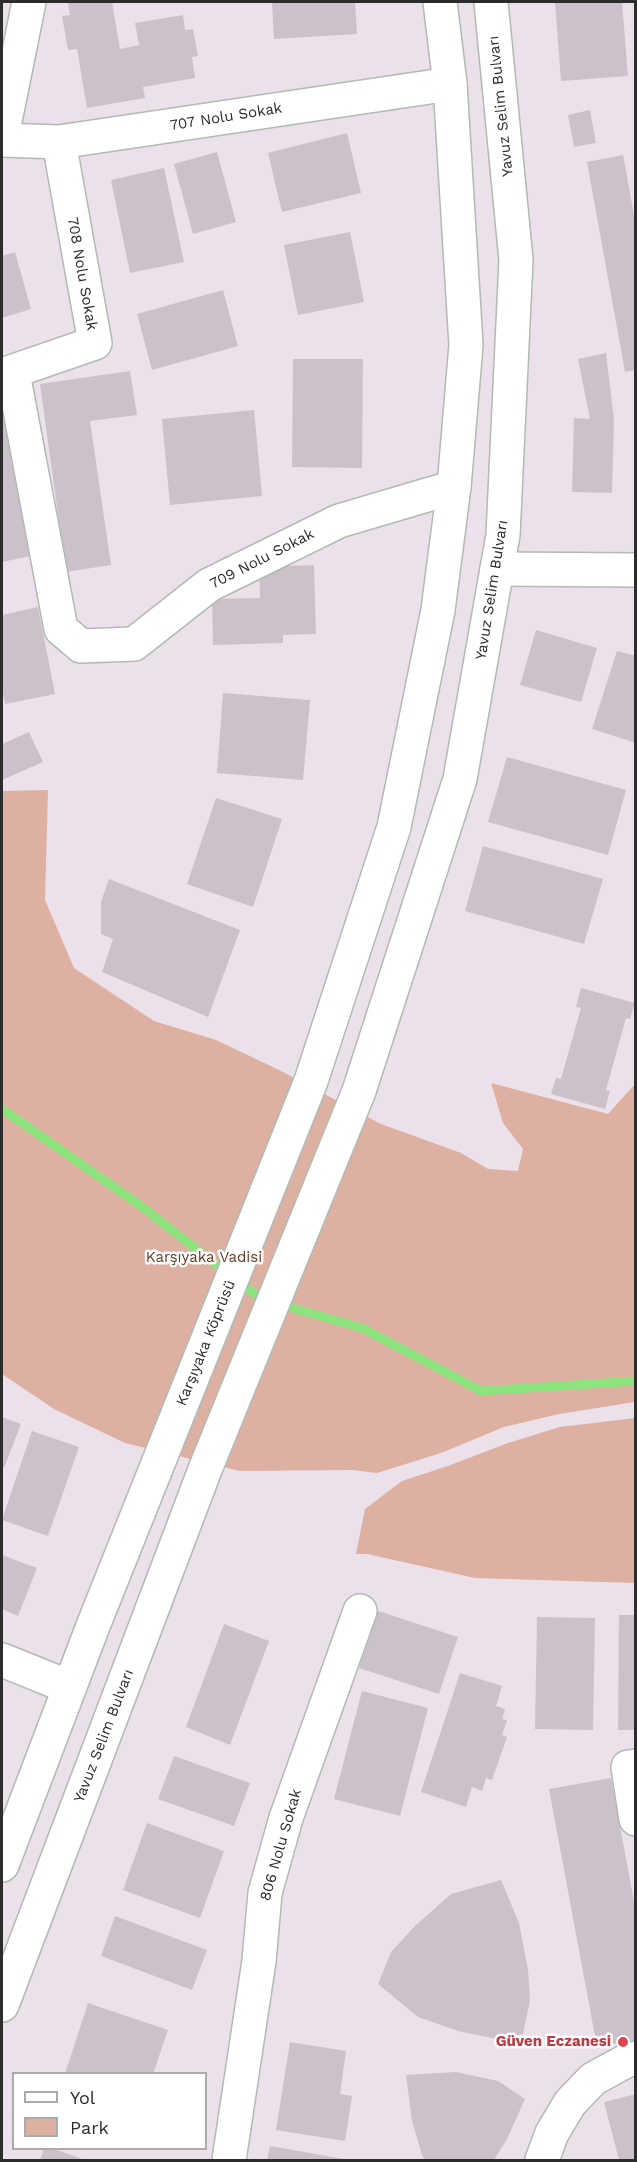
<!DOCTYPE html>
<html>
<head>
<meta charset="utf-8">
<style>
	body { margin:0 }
	#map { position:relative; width:637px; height:2162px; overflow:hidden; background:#ece0ea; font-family:"Work Sans",sans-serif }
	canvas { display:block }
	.frame { position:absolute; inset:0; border:3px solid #2c2c2c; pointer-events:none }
	.legend { position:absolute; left:12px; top:2072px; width:195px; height:78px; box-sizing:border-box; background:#fff; border:2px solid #ababab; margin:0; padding:8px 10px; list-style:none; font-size:18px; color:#2c2c2c }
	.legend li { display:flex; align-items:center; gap:12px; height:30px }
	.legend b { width:30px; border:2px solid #ababab }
</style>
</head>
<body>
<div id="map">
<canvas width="637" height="2162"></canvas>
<div class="frame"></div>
<ul class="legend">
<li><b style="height:8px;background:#fff"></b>Yol</li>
<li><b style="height:16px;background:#ddb0a2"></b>Park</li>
</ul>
</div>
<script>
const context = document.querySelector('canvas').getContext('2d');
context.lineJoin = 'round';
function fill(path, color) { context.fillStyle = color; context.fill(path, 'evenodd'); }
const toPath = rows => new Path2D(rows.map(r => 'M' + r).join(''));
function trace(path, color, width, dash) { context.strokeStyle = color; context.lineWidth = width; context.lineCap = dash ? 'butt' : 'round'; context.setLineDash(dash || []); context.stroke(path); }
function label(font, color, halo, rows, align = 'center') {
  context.font = font + ' "Work Sans",sans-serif'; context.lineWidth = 5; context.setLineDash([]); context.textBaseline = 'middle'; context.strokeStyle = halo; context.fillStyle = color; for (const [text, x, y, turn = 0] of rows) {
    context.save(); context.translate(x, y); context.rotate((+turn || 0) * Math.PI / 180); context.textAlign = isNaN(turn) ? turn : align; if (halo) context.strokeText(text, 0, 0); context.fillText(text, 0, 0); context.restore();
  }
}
fill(toPath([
	[48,790,45,900,74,968,154,1021,216,1040,279,1070,381,1124,461,1153,488,1169,518,1171,523,1149,503,1123,491,1083,608,1114,635,1084,635,1402,559,1414,504,1427,441,1453,377,1473,352,1470,240,1471,125,1443,54,1409,2,1374,2,791],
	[635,1418,635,1583,475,1578,367,1554,356,1554,365,1509,402,1481,448,1466,508,1443,560,1427]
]), '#ddb0a2');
trace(toPath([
	[2,1109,141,1206,227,1273],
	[238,1281,261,1299,362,1328,481,1391,636,1381]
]), '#8de37e', 9);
fill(toPath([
	[68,2,112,2,120,49,139,45,135,23,183,15,185,30,193,29,198,56,192,57,195,78,143,87,145,98,87,108,77,49,68,50,62,16,70,15],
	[272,2,355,2,357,34,274,39],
	[555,2,622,2,628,76,561,81],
	[590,110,596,143,574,147,568,115],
	[347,133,361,193,282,212,268,153],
	[217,152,236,222,193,234,174,164],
	[623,155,636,226,636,370,625,372,587,162],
	[164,168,184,262,130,273,111,180],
	[350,232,364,302,298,315,284,245],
	[15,252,31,309,2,318,2,256],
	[223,290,238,346,152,370,137,314],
	[606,353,614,420,612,493,572,492,574,418,590,419,578,359],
	[293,359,363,359,362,468,292,467],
	[130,371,137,415,90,421,111,565,66,572,40,384],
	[2,398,36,555,2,562],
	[254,410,262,496,170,505,162,419],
	[314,565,316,634,283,635,283,643,213,645,212,599,260,598,259,567],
	[38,607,55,694,5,704,2,688,2,615],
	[536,630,597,648,581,702,520,685],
	[617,651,636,656,636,743,592,729],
	[223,693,310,700,303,780,217,773],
	[29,732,43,762,2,780,2,744],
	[507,757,626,790,608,855,488,822],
	[216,798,282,819,253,907,187,884],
	[483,846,603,879,584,944,465,911],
	[109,879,240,930,208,1017,102,972,113,939,101,934,101,902],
	[581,988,635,1003,630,1019,626,1018,606,1090,610,1091,605,1109,551,1094,556,1078,561,1079,581,1008,576,1007],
	[2,1417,21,1424,4,1468,2,1467],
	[32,1431,79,1447,48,1536,2,1520],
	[2,1555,37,1568,18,1616,2,1609],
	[378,1611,458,1637,439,1694,359,1668],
	[619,1615,636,1615,636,1730,618,1730],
	[537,1617,595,1618,593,1730,535,1729],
	[224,1624,269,1641,230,1745,186,1727],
	[460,1673,502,1686,496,1706,505,1709,502,1719,507,1720,502,1735,507,1737,492,1780,486,1778,482,1791,472,1787,466,1807,421,1792],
	[362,1691,428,1708,400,1816,334,1799],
	[174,1756,250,1783,234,1826,158,1799],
	[611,1778,636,1912,636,2040,597,2047,549,1789],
	[147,1823,224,1851,200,1918,123,1890],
	[501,1880,519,1923,528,1970,530,2001,523,2034,496,2039,458,2031,418,2017,378,1984,391,1952,415,1926,451,1894],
	[115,1916,207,1950,192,1990,101,1956],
	[88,2003,168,2030,153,2074,65,2074],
	[290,2042,346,2051,340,2094,352,2096,345,2141,276,2130],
	[456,2072,498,2081,525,2099,507,2139,494,2160,425,2160,422,2155,412,2121,406,2075],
	[636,2094,636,2160,619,2160,604,2102],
	[270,2146,344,2159,343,2160,267,2160],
	[44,2148,52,2148,85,2160,40,2160]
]), '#ccc1ca');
const street = toPath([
	[2,136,29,2],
	[2,140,59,142,450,84],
	[13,373,61,629,81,646,134,644,209,585,339,521,454,487],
	[2,375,95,343,59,142],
	[497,569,636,570],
	[2,1660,69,1687],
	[636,1766,628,1767,636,1819],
	[229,2160,259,1961,265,1893,286,1818,360,1611]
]);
const secondary = toPath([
	[2,1865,93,1626,311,1081,394,827,438,610,454,487,466,345,450,84,440,2],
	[2,2005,206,1467,359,1091,460,779,503,535,516,260,491,2],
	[542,2160,552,2133,570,2103,593,2079,626,2061,636,2058]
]);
trace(street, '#b0bbb4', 36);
trace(secondary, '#b0bbb4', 36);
trace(street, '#fff', 33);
trace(secondary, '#fff', 33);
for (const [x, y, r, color] of [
	[623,2042,6,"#e0444e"]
]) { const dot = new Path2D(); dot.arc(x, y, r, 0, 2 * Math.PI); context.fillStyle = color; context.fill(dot); trace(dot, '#fff', 2); }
label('15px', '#2c2c2c', '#fff', [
	["Yavuz Selim Bulvarı",501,106,-96],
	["707 Nolu Sokak",226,117,-9],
	["708 Nolu Sokak",82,274,80],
	["709 Nolu Sokak",262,559,-27],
	["Yavuz Selim Bulvarı",492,590,-81],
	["Karşıyaka Köprüsü",206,1343,-68],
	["Yavuz Selim Bulvarı",104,1736,-69],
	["806 Nolu Sokak",281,1845,-74]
]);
label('15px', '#633a22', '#fff', [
	["Karşıyaka Vadisi",204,1258]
]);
label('bold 15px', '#be3a42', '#fff', [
	["Güven Eczanesi",611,2042]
], 'right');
</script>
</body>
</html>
